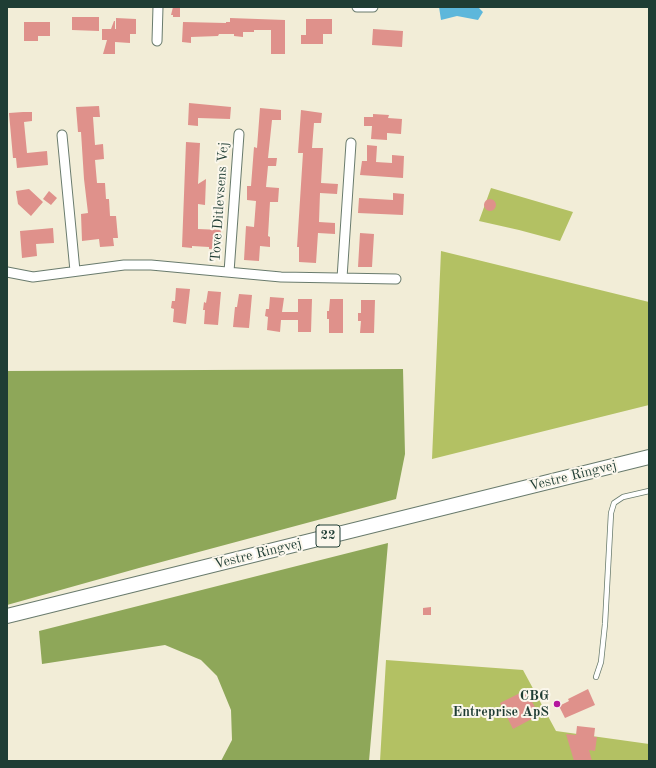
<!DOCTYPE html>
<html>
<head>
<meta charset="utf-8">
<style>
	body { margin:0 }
	#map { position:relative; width:656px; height:768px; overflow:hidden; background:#f2edd7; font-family:"Old Standard TT",serif }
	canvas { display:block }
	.frame { position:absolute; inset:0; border:8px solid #1f3d34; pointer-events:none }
</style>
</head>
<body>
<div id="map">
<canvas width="656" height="768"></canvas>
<div class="frame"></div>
</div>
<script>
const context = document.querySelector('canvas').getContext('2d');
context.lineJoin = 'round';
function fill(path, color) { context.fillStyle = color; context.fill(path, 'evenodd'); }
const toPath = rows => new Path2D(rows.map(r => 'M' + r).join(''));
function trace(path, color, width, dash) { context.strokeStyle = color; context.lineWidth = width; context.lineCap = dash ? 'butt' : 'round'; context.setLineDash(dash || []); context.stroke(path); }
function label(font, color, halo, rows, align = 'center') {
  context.font = font + ' "Old Standard TT",serif'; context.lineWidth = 4; context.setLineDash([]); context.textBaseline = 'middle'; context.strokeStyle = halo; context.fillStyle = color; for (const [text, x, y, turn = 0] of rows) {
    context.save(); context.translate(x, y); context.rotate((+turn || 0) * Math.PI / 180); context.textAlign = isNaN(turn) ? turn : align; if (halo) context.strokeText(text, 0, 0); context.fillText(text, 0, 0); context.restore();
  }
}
fill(toPath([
	[491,188,573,212,560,241,519,230,479,221],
	[441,251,649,302,649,405,432,459],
	[386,660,523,670,556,731,649,744,649,761,380,761]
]), '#b3c163');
fill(toPath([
	[403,369,405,454,396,499,139,568,7,605,7,371],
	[388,543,369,761,221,761,232,740,231,710,217,676,201,660,165,645,42,664,39,631]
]), '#8ea759');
fill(toPath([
	[439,7,478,7,483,12,478,20,457,16,441,20]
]), '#5db7db');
fill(toPath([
	[173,7,180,7,180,17,173,17,173,15,171,15],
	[72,17,99,17,99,31,72,30],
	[116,18,136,19,136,34,130,34,130,43,115,42,115,54,103,54,107,40,102,40,102,29,111,29,114,21,115,21,115,29,116,29],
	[230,18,285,20,285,54,271,54,271,30,254,30,254,32,243,32,243,37,234,36,234,34,219,34,218,36,191,37,191,43,182,42,183,22,226,23,226,22,230,22],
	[306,19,332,19,332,34,323,34,323,44,301,44,301,35,306,35],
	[24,22,50,22,50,36,38,36,38,41,24,41],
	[373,29,403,31,402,47,372,45],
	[189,103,231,107,230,119,198,118,198,126,188,125],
	[99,106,100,117,93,117,95,145,103,144,104,159,95,160,97,183,105,183,106,199,109,199,110,216,116,216,118,238,113,238,114,246,100,247,99,239,82,241,81,214,88,213,84,179,81,132,78,132,76,107],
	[260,108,281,110,281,120,272,120,268,158,277,158,276,166,268,166,266,187,279,188,278,202,270,202,268,236,270,237,270,247,260,246,259,261,244,260,246,226,254,227,256,201,247,200,247,186,251,186,254,147,257,148],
	[301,110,322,113,321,123,314,123,312,148,323,148,321,183,338,184,337,194,320,193,319,222,335,223,335,234,318,233,316,263,299,262,299,247,297,247,303,153,298,153],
	[23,112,32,112,32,121,24,122,27,153,47,151,48,165,17,168,16,158,13,158,9,113],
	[373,114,389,115,388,118,402,119,401,134,387,133,387,140,371,139,372,126,364,126,364,117,373,117],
	[186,142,200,143,198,184,206,179,205,205,198,204,198,229,221,230,219,250,209,249,209,247,192,246,192,248,182,247],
	[367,145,377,146,376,162,392,163,392,155,404,156,403,178,360,175,362,161,367,161],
	[29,189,43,202,31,216,18,204,16,191],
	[49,191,57,198,51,205,43,199],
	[393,193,404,194,403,215,358,213,359,198,393,200],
	'484 205a6 6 0 1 1 12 0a6 6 0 1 1-12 0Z',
	[53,228,54,243,36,244,37,256,22,258,20,231],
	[360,233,374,234,372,267,358,267],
	[176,288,190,289,186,324,173,322,174,309,171,308,172,301,175,301],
	[208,291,221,292,218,325,204,324,205,310,203,310,204,302,206,303],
	[239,294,252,295,249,328,233,327,235,307,237,307],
	[270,297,284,298,282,312,298,312,298,299,312,299,311,332,298,332,298,320,281,320,280,332,267,330,268,317,265,316,266,309,269,309],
	[330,299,343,299,343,333,329,333,329,319,327,319,327,311,329,311],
	[361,300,375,300,374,333,360,333,361,321,358,321,358,313,361,313],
	[431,607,431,615,423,615,423,608],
	[588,689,595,705,565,718,559,706,569,701,568,699],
	[526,690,539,715,513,729,500,703],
	[577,726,595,728,594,737,597,737,595,751,589,750,592,761,574,761,566,734,576,735]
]), '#df918b');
const lane = toPath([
	[596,677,601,662,605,624,611,513,614,503,623,497,649,491]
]);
const street = toPath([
	[357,7,373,7],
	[157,41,158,7],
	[62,135,75,271],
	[7,272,33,277,124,265,151,265,281,277,396,279],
	[229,272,239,134],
	[342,278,351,143]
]);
const primary = toPath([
	[7,616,649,457]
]);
trace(lane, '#697b6d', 6);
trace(street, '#697b6d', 11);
trace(primary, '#697b6d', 16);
trace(lane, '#fff', 4.5);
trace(street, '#fff', 9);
trace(primary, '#fff', 14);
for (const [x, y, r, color] of [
	[557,704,4,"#b5179e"]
]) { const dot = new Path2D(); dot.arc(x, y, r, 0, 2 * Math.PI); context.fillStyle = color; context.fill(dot); trace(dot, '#fbf7ec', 1.5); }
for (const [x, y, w] of [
	[328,536,24]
]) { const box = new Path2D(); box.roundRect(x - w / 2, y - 11, w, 22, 3); context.fillStyle = '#fbf7ec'; context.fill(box); trace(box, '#1f3d34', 1); }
label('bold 13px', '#1f3d34', null, [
	["22",328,536]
]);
label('14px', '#1f3d34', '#fbf7ec', [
	["Tove Ditlevsens Vej",220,202,-86],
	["Vestre Ringvej",573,476,-14],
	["Vestre Ringvej",258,554,-14]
]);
label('bold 14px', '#1f3d34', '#fbf7ec', [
	["CBG",549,696],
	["Entreprise ApS",549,712]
], 'right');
</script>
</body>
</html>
